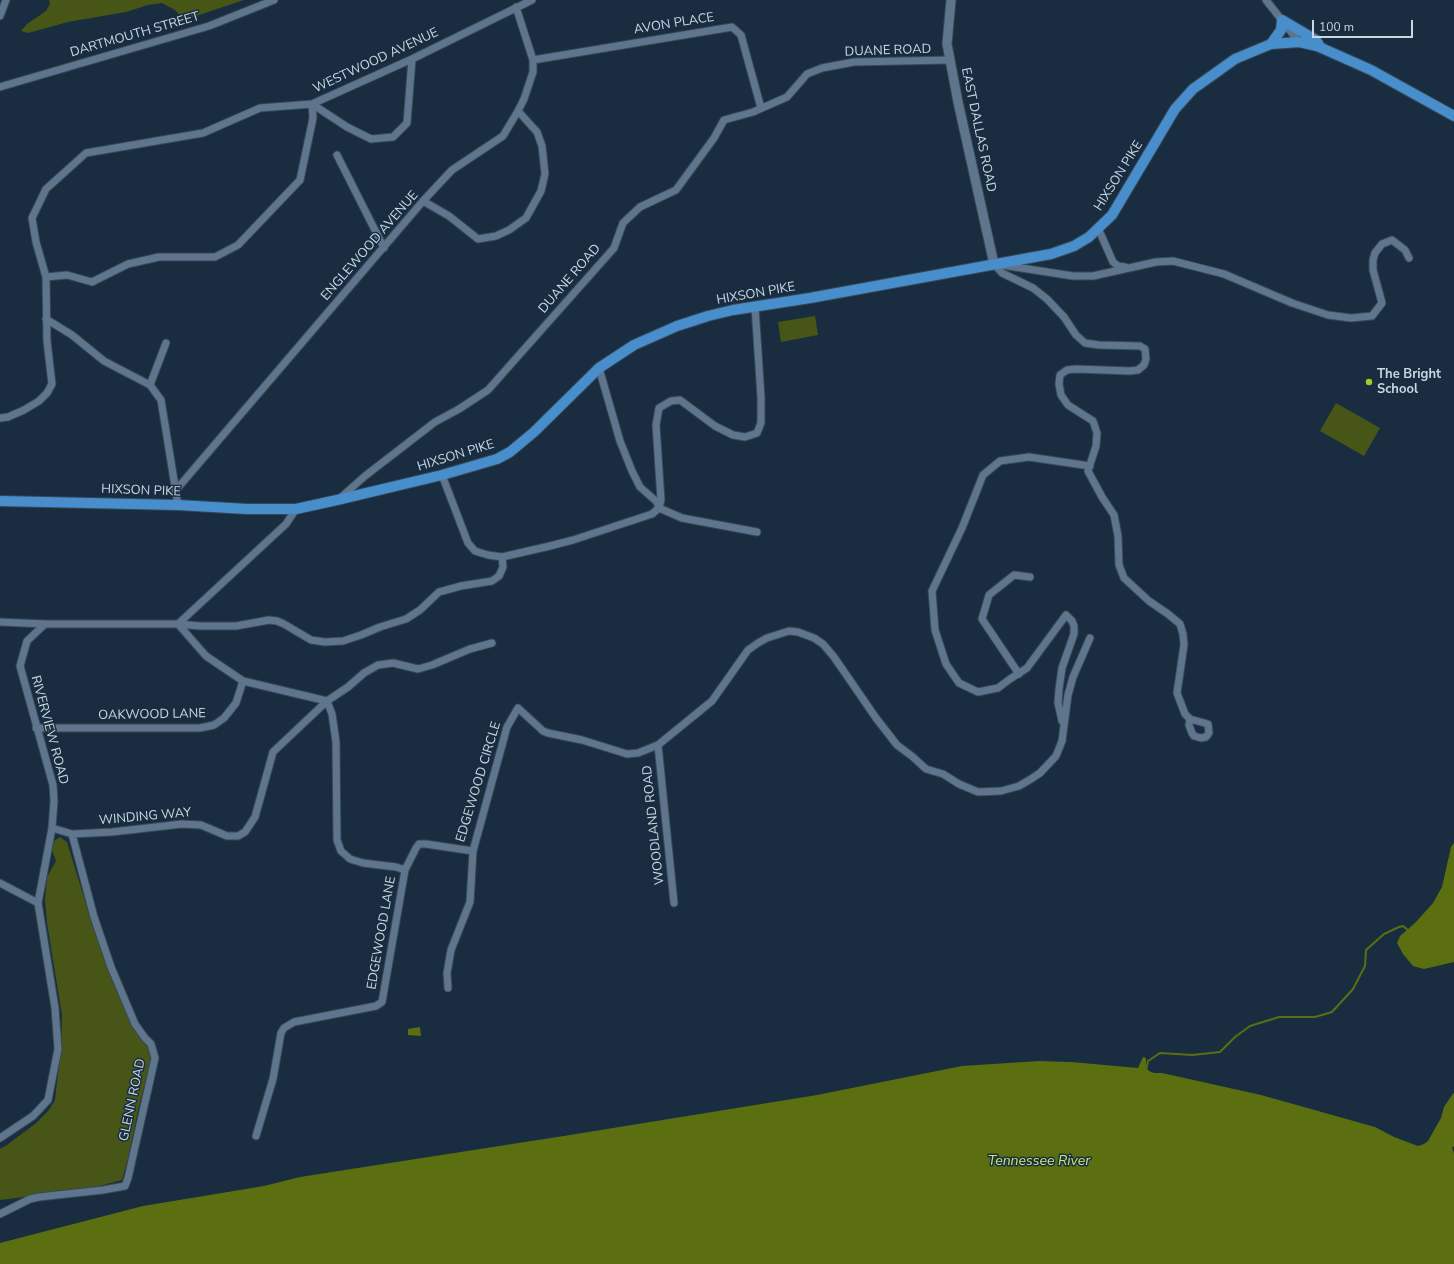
<!DOCTYPE html>
<html>
<head>
<meta charset="utf-8">
<style>
	body { margin:0 }
	#map { position:relative; width:1454px; height:1264px; overflow:hidden; background:#182d40; font-family:"Nunito Sans",sans-serif }
	canvas { display:block }
	.scale { position:absolute; left:1312px; top:20px; width:101px; height:18px; box-sizing:border-box; border:2px solid #cbd7e4; border-top:0; padding-left:5px; font-size:12px; line-height:14px; white-space:nowrap; color:#cbd7e4; -webkit-text-stroke:3px #182d40; paint-order:stroke }
</style>
</head>
<body>
<div id="map">
<canvas width="1454" height="1264"></canvas>
<div class="scale">100 m</div>
</div>
<script>
const context = document.querySelector('canvas').getContext('2d');
context.lineJoin = 'round';
function fill(path, color) { context.fillStyle = color; context.fill(path, 'evenodd'); }
const toPath = rows => new Path2D(rows.map(r => 'M' + r).join(''));
function trace(path, color, width, dash) { context.strokeStyle = color; context.lineWidth = width; context.lineCap = dash ? 'butt' : 'round'; context.setLineDash(dash || []); context.stroke(path); }
function label(font, color, halo, rows, align = 'center') {
  context.font = font + ' "Nunito Sans",sans-serif'; context.lineWidth = 3; context.setLineDash([]); context.textBaseline = 'middle'; context.strokeStyle = halo; context.fillStyle = color; for (const [text, x, y, turn = 0] of rows) {
    context.save(); context.translate(x, y); context.rotate((+turn || 0) * Math.PI / 180); context.textAlign = isNaN(turn) ? turn : align; if (halo) context.strokeText(text, 0, 0); context.fillText(text, 0, 0); context.restore();
  }
}
fill(toPath([
	[49,0,244,0,184,20,175,10,162,3,148,5,126,12,68,22,28,33,21,31,27,24,46,11,50,4],
	[815,316,818,335,781,342,778,322],
	[1336,403,1380,428,1364,456,1320,431],
	[60,837,67,842,93,927,113,979,135,1030,151,1050,150,1065,138,1110,128,1158,122,1180,88,1189,0,1200,0,1149,7,1145,36,1123,49,1110,55,1100,61,1046,62,1015,47,923,45,900,47,877,56,861,52,850,54,841]
]), '#475617');
fill(toPath([
	[1454,843,1454,962,1424,969,1413,966,1403,954,1397,943,1400,936,1415,923,1433,903,1442,887,1451,847],
	[420,1027,421,1036,408,1035,408,1029],
	[1143,1057,1146,1058,1146,1067,1149,1071,1154,1073,1162,1073,1261,1095,1375,1127,1394,1137,1418,1146,1424,1144,1428,1141,1441,1118,1444,1107,1454,1092,1454,1146,1452,1148,1454,1153,1454,1264,0,1264,0,1243,143,1206,264,1186,300,1177,570,1135,817,1095,962,1066,1039,1061,1071,1062,1138,1068]
]), '#5b6f10');
trace(toPath([
	[1146,1070,1148,1061,1160,1053,1192,1055,1220,1052,1235,1037,1250,1026,1279,1017,1315,1017,1332,1012,1353,989,1365,966,1366,950,1384,934,1399,927,1403,926,1409,931]
]), '#5b6f10', 2);
const minor = toPath([
	[1266,0,1299,42],
	[0,16,6,0],
	[533,60,732,27,741,35,761,108],
	[0,87,209,26,274,0],
	[312,104,347,127,371,139,393,137,407,123,412,59],
	[337,155,384,248],
	[423,201,449,216,478,239,496,236,509,230,526,218,541,191,545,174,542,146,537,132,518,111],
	[1098,228,1113,262,1118,266,1125,267],
	[994,264,1002,273,1033,288,1047,299,1064,317,1076,335,1085,343,1099,345,1140,346,1145,349,1146,359,1144,365,1138,370,1130,371,1076,369,1067,370,1060,375,1059,384,1061,395,1068,405,1093,421,1097,433,1096,446,1088,471,1102,497,1114,515,1118,536,1119,565,1124,578,1149,601,1168,614,1180,624,1183,634,1184,645,1177,693,1185,714,1190,719,1208,724,1209,733,1206,737,1201,738,1194,736,1192,733,1189,725,1190,719],
	[1002,265,1073,276,1093,276,1156,262,1173,261,1224,274,1292,303,1328,315,1351,318,1372,316,1382,303,1373,270,1373,260,1375,253,1382,244,1392,240,1405,250,1409,258],
	[46,277,67,275,92,282,128,264,159,257,215,257,238,245,300,180,313,118,312,104],
	[46,319,72,335,104,361,150,385,161,400,178,505],
	[599,368,620,441,632,471,640,487,657,502,659,508,682,518,757,532],
	[150,385,166,343],
	[0,418,8,417,24,410,39,401,47,393,52,384,47,341,46,277,36,242,32,218,46,189,86,153,203,133,260,108,312,104,412,59,532,0],
	[442,475,468,543,475,551,488,555,502,557,550,546,573,540,652,514,659,508,661,500,656,425,659,408,671,401,680,400,715,426,733,435,745,437,757,433,761,423,761,397,755,307],
	[176,490,423,201,452,170,503,136,518,111,524,99,533,72,533,60,516,7],
	[339,499,365,476,435,422,459,409,488,390,614,248,623,223,640,207,676,190,714,138,724,120,753,112,787,97,807,74,822,68,854,62,950,60],
	[0,622,45,624,178,624,200,626,236,626,269,620,277,621,284,624,311,640,325,642,343,641,361,635,380,627,406,619,420,610,439,592,461,586,492,581,499,576,503,567,502,557],
	[178,624,206,656,243,681,327,701],
	[178,624,286,524,296,509],
	[1019,674,982,619,989,595,1014,575,1030,577],
	[327,701,332,714,336,742,337,840,341,851,350,859,363,863,396,867,405,870],
	[1062,721,1058,703,1059,689,1062,668,1074,634,1074,626,1072,621,1066,615,1027,668,1010,679,998,688,978,692,959,683,946,664,935,630,932,591,962,528,983,475,1000,461,1029,457,1090,466],
	[36,728,200,728,214,725,224,718,236,703,243,681],
	[658,745,674,903],
	[52,828,72,834,112,832,182,824,201,825,227,836,238,836,245,832,255,817,273,752,327,701,348,687,364,673,378,665,393,663,418,669,432,665,470,649,492,643],
	[0,883,38,903],
	[448,988,447,973,451,950,470,902,473,851,507,727,518,708,543,731,548,733,582,740,627,754,638,753,658,745,712,701,748,650,758,643,767,638,789,631,798,632,814,638,823,644,834,657,876,718,897,745,913,757,926,769,943,774,959,784,978,792,1001,791,1019,786,1031,779,1040,773,1056,756,1062,741,1068,695,1073,677,1090,638],
	[256,1136,273,1079,281,1033,284,1028,294,1022,376,1006,382,1002,405,870,416,848,419,844,426,844,473,851],
	[0,1138,33,1116,48,1100,58,1049,55,1008,38,903,52,828,54,801,53,785,20,666,27,641,45,624],
	[0,1214,30,1199,39,1197,103,1190,125,1186,128,1178,155,1058,151,1044,145,1038,135,1024,111,967,94,917,72,834]
]);
const tertiary = toPath([
	[951,0,947,44,958,102,994,264]
]);
const primary = toPath([
	[1271,44,1281,30,1282,20,1316,40,1320,47],
	[0,501,178,505,247,509,296,509,337,500,442,475,497,459,510,452,534,432,599,368,634,345,677,326,708,316,733,310,810,298,1051,254,1074,246,1089,237,1112,215,1175,109,1193,89,1235,59,1271,44,1299,42,1317,46,1371,70,1454,116]
]);
trace(minor, '#374757', 9);
trace(tertiary, '#374757', 11);
trace(primary, '#374757', 12);
trace(minor, '#5f758c', 7);
trace(tertiary, '#5f758c', 9);
trace(primary, '#488ecc', 10);
for (const [x, y, r, color] of [
	[1369,382,4,"#a5c823"]
]) { const dot = new Path2D(); dot.arc(x, y, r, 0, 2 * Math.PI); context.fillStyle = color; context.fill(dot); trace(dot, '#182d40', 1.5); }
label('13px', '#cbd7e4', '#182d40', [
	["AVON PLACE",674,24,-9],
	["DARTMOUTH STREET",135,35,-16],
	["DUANE ROAD",888,51,-2],
	["WESTWOOD AVENUE",376,61,-25],
	["EAST DALLAS ROAD",978,130,78],
	["HIXSON PIKE",1119,176,-58],
	["ENGLEWOOD AVENUE",370,246,-49],
	["DUANE ROAD",570,279,-49],
	["HIXSON PIKE",756,294,-10],
	["HIXSON PIKE",456,456,-17],
	["HIXSON PIKE",141,491,2],
	["OAKWOOD LANE",152,715,-1],
	["RIVERVIEW ROAD",49,730,75],
	["EDGEWOOD CIRCLE",479,782,-73],
	["WINDING WAY",145,817,-5],
	["WOODLAND ROAD",654,825,-96],
	["EDGEWOOD LANE",382,933,-80],
	["GLENN ROAD",133,1100,-78]
]);
label('bold 13px', '#cbd7e4', '#182d40', [
	["The Bright",1377,375],
	["School",1377,390]
], 'left');
label('italic 14px', '#cbeb77', '#182d40', [
	["Tennessee River",1039,1162]
]);
</script>
</body>
</html>
